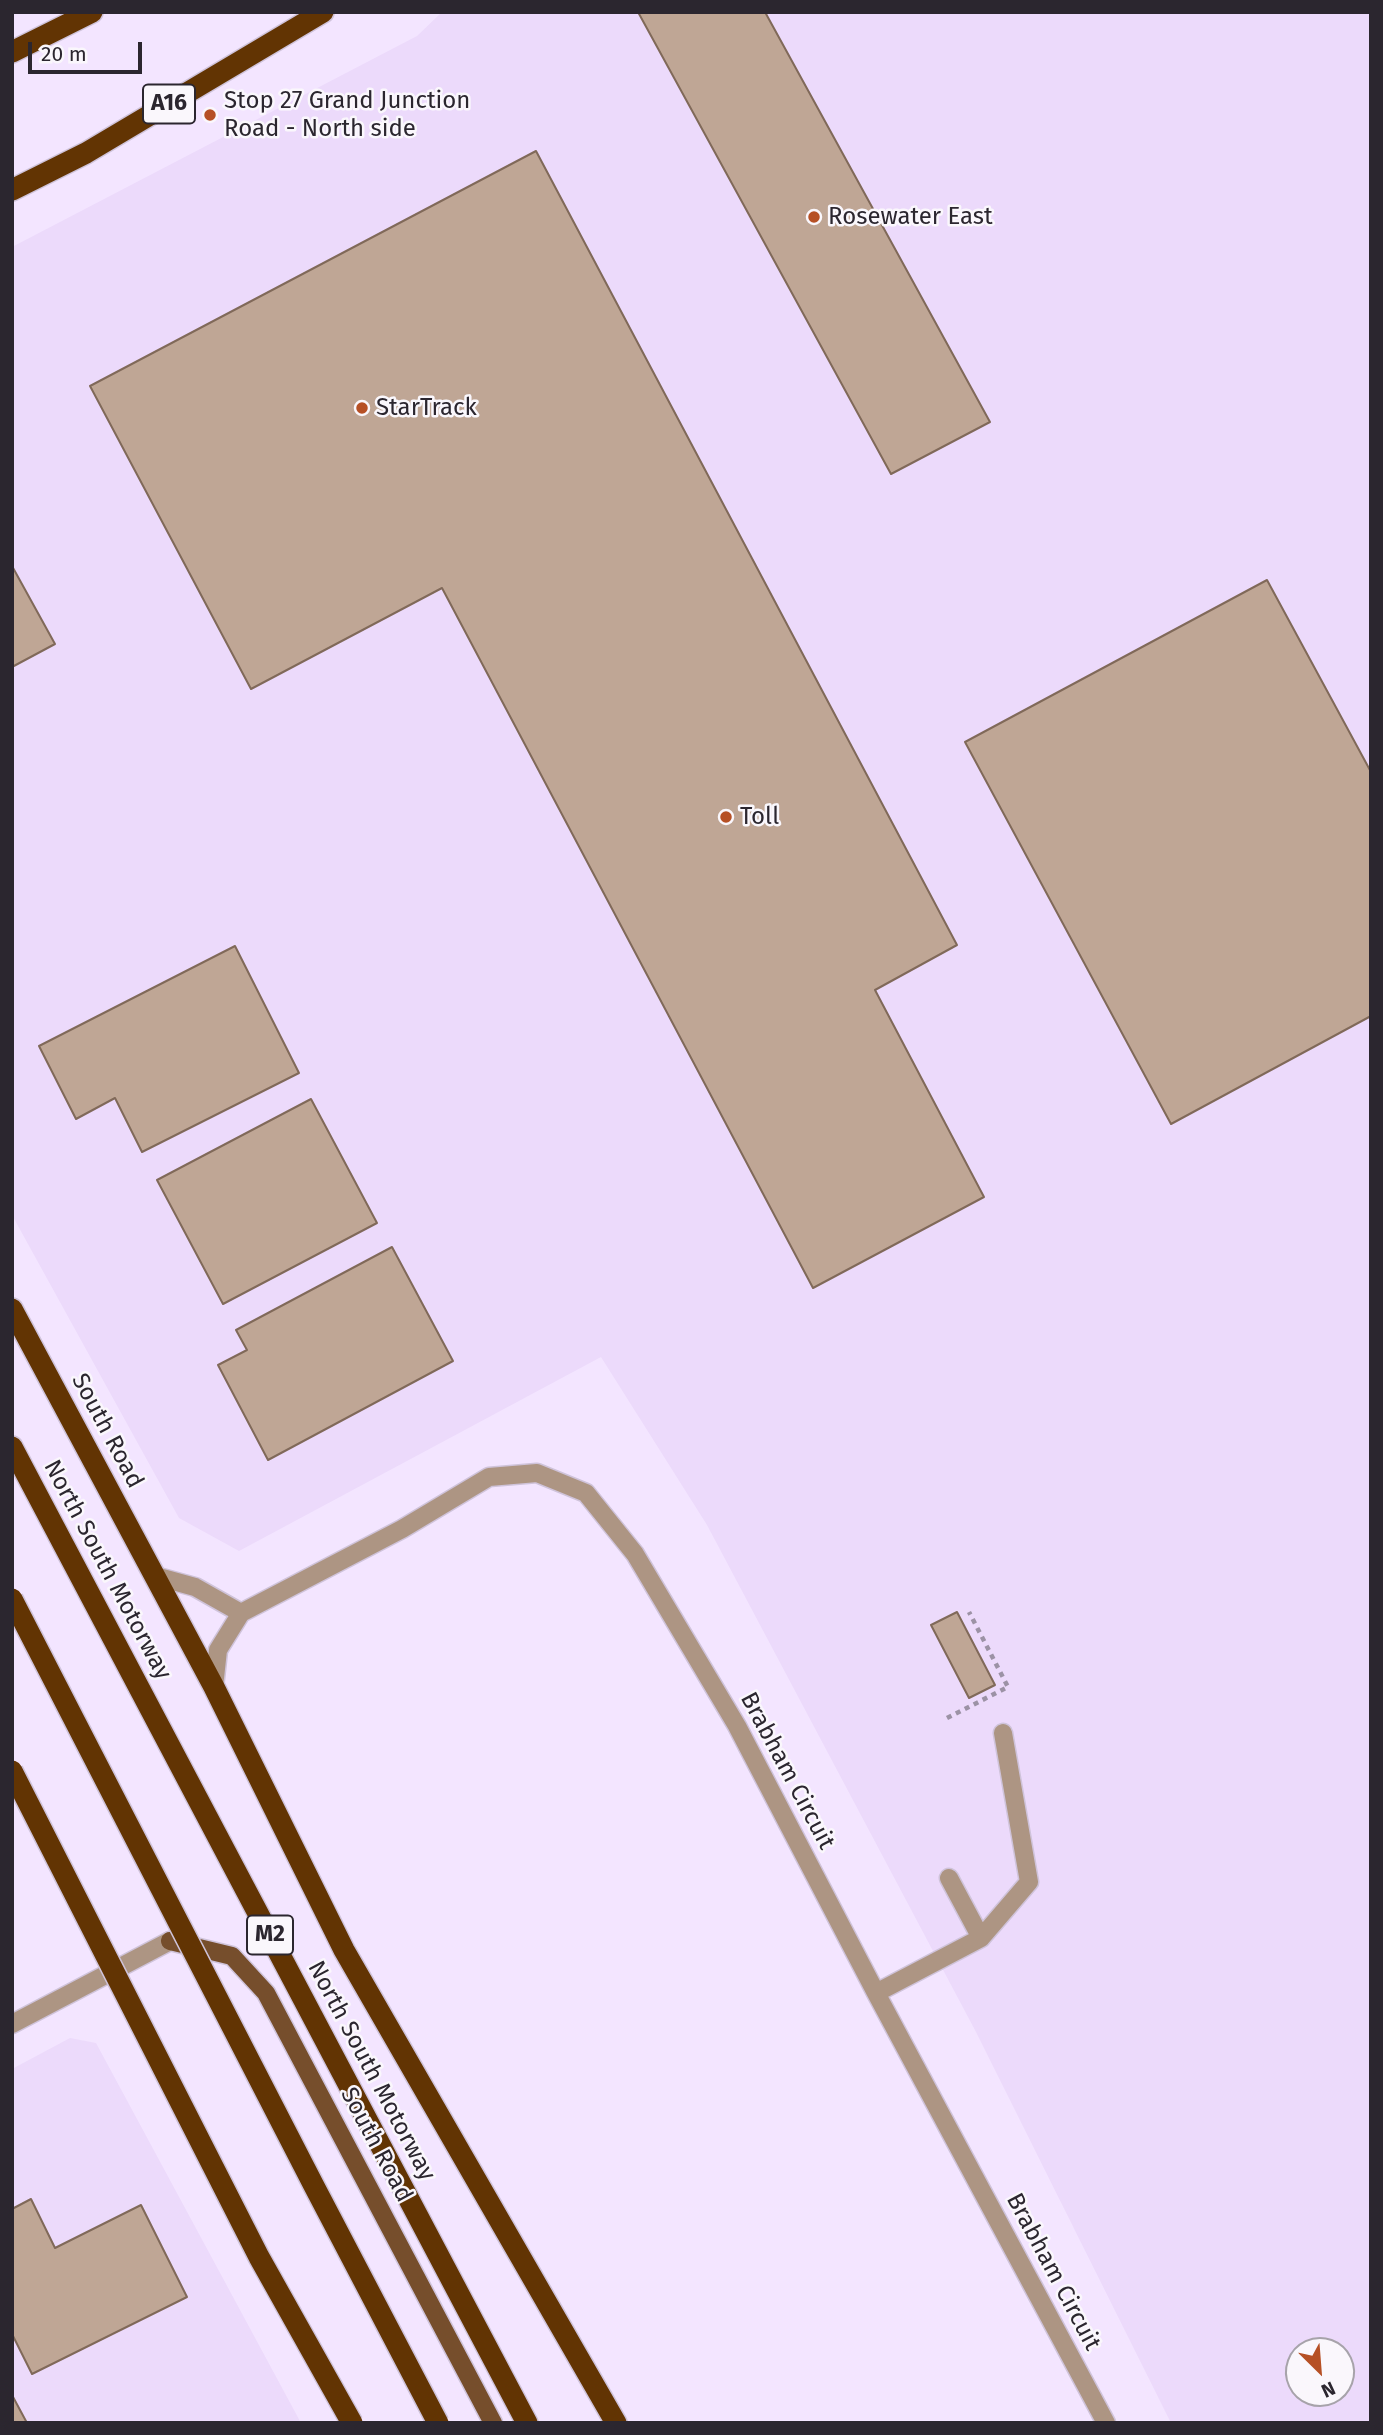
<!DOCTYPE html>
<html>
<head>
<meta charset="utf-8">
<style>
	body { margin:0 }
	#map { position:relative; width:1383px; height:2435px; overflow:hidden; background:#f3e5ff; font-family:"Fira Sans",sans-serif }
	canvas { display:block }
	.frame { position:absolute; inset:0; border:14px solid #2b262f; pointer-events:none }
	.north { position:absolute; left:1285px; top:2337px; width:70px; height:70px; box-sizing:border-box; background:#faf7fc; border:2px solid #a7a3aa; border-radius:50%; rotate:155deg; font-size:19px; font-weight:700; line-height:28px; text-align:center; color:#2b262f }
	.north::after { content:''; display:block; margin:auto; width:24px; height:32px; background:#b65025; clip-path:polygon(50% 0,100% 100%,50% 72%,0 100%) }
	.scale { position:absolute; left:28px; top:42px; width:114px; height:32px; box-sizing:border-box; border:4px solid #2b262f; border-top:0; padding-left:9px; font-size:21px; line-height:24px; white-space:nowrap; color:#2b262f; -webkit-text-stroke:5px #faf7fc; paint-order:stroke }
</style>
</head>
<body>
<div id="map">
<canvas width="1383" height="2435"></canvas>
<div class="frame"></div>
<div class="north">N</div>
<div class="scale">20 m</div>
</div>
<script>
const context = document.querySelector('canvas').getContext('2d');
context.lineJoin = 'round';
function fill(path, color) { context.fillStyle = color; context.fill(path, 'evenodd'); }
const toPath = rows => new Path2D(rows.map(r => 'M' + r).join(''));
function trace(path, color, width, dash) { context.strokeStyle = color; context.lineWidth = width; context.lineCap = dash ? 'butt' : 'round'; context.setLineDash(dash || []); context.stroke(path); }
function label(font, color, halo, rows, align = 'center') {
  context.font = font + ' "Fira Sans",sans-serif'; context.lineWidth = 5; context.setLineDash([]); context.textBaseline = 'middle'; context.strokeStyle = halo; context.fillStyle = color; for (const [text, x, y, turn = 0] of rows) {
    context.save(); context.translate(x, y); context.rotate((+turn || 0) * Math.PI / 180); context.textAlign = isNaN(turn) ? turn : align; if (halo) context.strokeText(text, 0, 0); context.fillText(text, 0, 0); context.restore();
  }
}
fill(toPath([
	[442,12,1371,12,1371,2423,1171,2423,976,2032,707,1525,601,1357,239,1551,179,1518,12,1215,12,247,417,36],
	[1299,2351,1341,2351,1341,2393,1299,2393],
	[70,2038,96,2043,301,2423,12,2423,12,2069]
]), '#ecdafb');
const building = toPath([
	[638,12,765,12,990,422,891,474,638,12],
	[536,151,957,945,875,990,984,1197,813,1288,442,588,251,689,90,386,536,151],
	[12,566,55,644,12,667,12,566],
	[1267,580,1371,772,1371,1016,1171,1124,965,742,1267,580],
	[235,946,299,1073,142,1152,115,1098,76,1119,39,1046,235,946],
	[311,1099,377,1223,223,1304,157,1180,311,1099],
	[392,1247,453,1361,268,1460,218,1365,247,1350,236,1330,392,1247],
	[957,1612,995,1685,969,1698,931,1625,957,1612],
	[31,2199,55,2248,141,2205,187,2297,32,2374,12,2334,12,2209,31,2199],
	[12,2395,27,2423,12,2423,12,2395]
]);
fill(building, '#bfa695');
trace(building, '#806959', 2);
const minor = toPath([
	[155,1576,195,1587,241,1613],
	[241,1613,402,1529,489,1477,537,1473,586,1493,635,1554,737,1726,876,1993,1106,2423],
	[214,1687,218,1650,241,1613],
	[949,1878,981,1938],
	[876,1993,981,1938,1029,1882,1003,1733],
	[12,2024,170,1941]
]);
const major = toPath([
	[170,1941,232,1956,266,1993,493,2423]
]);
const highway = toPath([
	[12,52,92,12],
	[12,190,86,153,323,12],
	[12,1309,214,1687,344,1950,616,2423],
	[12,1447,527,2423]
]);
trace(minor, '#cfc3da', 21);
trace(major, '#cfc3da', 21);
trace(highway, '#cfc3da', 24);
trace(toPath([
	[947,1718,1008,1687,969,1612]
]), '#9c92a5', 4.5, [5, 5]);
trace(minor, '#ad9583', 18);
trace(major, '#764e2c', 18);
trace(highway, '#623403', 21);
const highwayBridge = toPath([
	[12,1599,313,2184,438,2423],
	[12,1771,259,2257,352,2423]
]);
trace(highwayBridge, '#cfc3da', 24, []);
trace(highwayBridge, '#623403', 21);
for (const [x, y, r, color] of [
	[210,115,7,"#b65025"],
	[814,217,7,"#b65025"],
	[362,408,7,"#b65025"],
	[726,817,7,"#b65025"]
]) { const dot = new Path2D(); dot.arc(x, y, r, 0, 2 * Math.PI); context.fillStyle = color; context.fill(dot); trace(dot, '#faf7fc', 2.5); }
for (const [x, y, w] of [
	[169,104,52],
	[270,1935,46]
]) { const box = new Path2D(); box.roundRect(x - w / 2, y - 19.5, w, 39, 5); context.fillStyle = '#faf7fc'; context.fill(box); trace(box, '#2b262f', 2); }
label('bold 23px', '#2b262f', null, [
	["A16",169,104],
	["M2",270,1935]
]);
label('24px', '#2b262f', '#faf7fc', [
	["Stop 27 Grand Junction",224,101],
	["Road - North side",224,129],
	["Rosewater East",828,217],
	["StarTrack",376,408],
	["Toll",740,817]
], 'left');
label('24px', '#2b262f', '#faf7fc', [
	["South Road",107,1431,62],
	["North South Motorway",107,1570,62],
	["Brabham Circuit",787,1771,62],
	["North South Motorway",371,2071,62],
	["South Road",376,2145,62],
	["Brabham Circuit",1053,2272,62]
]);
</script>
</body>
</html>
